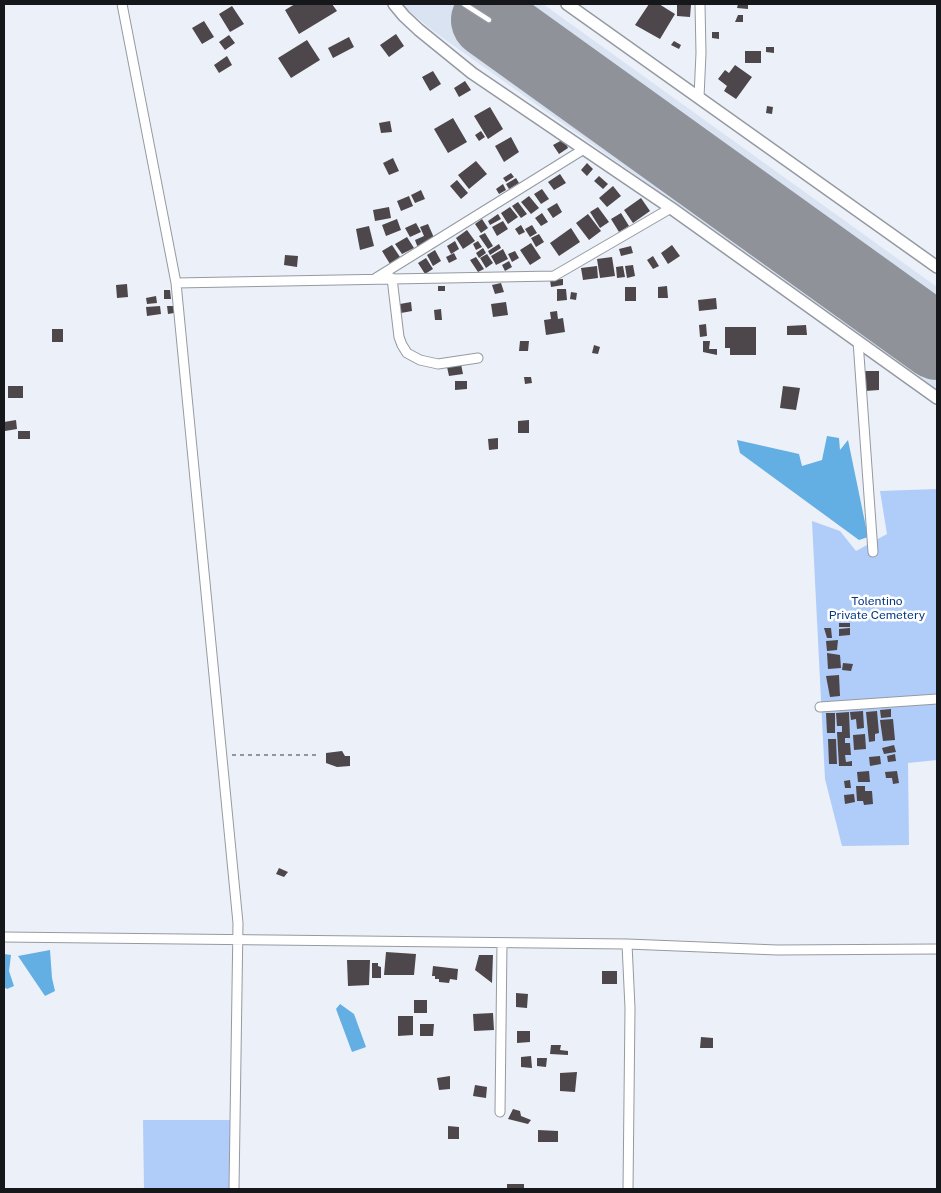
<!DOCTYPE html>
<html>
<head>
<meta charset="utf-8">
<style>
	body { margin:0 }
	#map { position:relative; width:941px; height:1193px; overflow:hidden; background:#ebf0f9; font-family:"Public Sans",sans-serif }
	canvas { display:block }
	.frame { position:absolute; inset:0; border:5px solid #15171a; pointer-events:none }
</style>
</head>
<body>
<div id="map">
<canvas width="941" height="1193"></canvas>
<div class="frame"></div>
</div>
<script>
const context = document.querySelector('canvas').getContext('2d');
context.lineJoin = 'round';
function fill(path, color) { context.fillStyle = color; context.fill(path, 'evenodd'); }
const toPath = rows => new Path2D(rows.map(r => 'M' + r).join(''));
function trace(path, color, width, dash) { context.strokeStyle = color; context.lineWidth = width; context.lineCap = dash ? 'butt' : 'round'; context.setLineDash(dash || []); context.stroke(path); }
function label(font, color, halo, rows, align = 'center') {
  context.font = font + ' "Public Sans",sans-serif'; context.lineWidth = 5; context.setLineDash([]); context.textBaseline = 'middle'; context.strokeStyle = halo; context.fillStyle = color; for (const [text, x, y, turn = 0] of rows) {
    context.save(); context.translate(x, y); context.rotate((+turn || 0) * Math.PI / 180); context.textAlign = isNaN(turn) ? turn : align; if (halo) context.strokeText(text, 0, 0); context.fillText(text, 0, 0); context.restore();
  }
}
fill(toPath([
	[400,4,543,4,937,287,937,394,648,184,436,33]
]), '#dae3f2');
fill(toPath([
	[937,489,937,760,908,763,909,845,842,846,825,779,812,521,840,531,856,551,887,534,880,491],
	[143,1120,232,1120,230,1189,144,1189]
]), '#b0ccf9');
fill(toPath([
	[827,436,839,438,840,450,848,440,868,537,859,540,740,453,737,440,799,454,802,466,822,460],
	[50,950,52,978,55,991,45,996,18,956],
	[4,954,11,955,9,971,14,986,7,989,4,987],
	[340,1004,354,1014,366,1047,352,1052,336,1009]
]), '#63aee3');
trace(toPath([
	[489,20,937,342]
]), '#8f9299', 76);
fill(toPath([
	[295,4,332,4,337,11,299,34,285,10],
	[649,4,659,4,675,14,660,39,635,25],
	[677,4,691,5,690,17,677,16],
	[738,4,748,4,748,9,737,8],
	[232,6,244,24,230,32,219,14],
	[738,15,743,15,743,22,735,22],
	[204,21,214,37,202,44,192,28],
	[712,32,719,32,719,39,712,38],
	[396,34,404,46,389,57,380,45],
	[229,35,235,43,225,50,219,42],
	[349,37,354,47,333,58,328,48],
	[307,40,320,60,291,78,278,58],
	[674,41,681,45,679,49,671,45],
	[766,47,774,47,774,53,766,52],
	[745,51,761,51,761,63,745,63],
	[227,56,232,65,219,73,214,65],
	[735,65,752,77,736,99,724,91,727,86,718,79,725,70,729,73],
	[433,71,441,84,430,91,422,77],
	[465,81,471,90,459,97,454,88],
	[767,106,773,107,772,114,766,113],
	[490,107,503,129,488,139,474,116],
	[453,118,467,142,448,153,434,129],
	[390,121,392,132,381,133,379,123],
	[481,131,485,137,479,141,475,135],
	[511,137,519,152,504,162,495,146],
	[564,139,568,148,559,154,553,145],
	[393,158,399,171,389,175,383,163],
	[476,161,487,174,469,189,458,175],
	[587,163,593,169,587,176,581,170],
	[511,173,514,177,506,182,503,178],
	[560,174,566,183,554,190,548,182],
	[599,176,608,184,603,189,594,181],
	[516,178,519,183,509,189,506,184],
	[457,180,468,193,461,199,450,186],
	[503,184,506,190,499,194,496,189],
	[613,186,621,196,607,207,599,198],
	[542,189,549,199,541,204,534,194],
	[421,190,425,199,415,203,411,195],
	[409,196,413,206,401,211,397,201],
	[529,196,539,208,531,214,521,202],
	[641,198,650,211,633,223,624,210],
	[518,202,527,214,521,218,512,206],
	[557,203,562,212,553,218,547,209],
	[389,207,391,218,375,221,373,210],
	[510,207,518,217,508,224,501,213],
	[598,207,609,222,600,228,590,212],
	[542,213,548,222,541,226,535,218],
	[621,213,629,226,619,232,611,219],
	[498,214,501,219,490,225,488,221],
	[588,214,601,231,589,240,576,223],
	[397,219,401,230,386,236,382,225],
	[482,219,488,228,481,233,475,224],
	[503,221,508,229,497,236,492,227],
	[416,223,421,232,410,237,405,228],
	[428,224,435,240,418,248,415,240,424,236,420,227],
	[521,225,525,232,519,235,515,229],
	[532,225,537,233,530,237,525,229],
	[369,226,374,246,360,250,356,229],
	[571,228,580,242,559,256,550,243],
	[467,230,475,241,463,249,456,238],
	[485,233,493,246,488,249,479,236],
	[539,234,544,242,536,247,531,238],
	[407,237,414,248,402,254,395,244],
	[455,241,459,249,451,254,447,246],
	[478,241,482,247,476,250,473,244],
	[531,243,541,258,530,265,520,250],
	[499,244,501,248,490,255,488,251],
	[392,245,400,257,390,264,382,251],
	[672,245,680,256,668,264,661,253],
	[631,246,633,253,621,256,619,249],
	[483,248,486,253,479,258,476,253],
	[503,249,508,259,496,265,491,256],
	[435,250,441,261,433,266,427,255],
	[515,251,519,258,512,262,508,254],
	[454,253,457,259,449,263,446,257],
	[487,254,493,263,486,268,480,258],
	[285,255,298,256,297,267,284,265],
	[653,256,659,266,653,269,647,260],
	[476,257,484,269,478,272,470,260],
	[612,257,615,276,600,278,597,259],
	[426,258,433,269,425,274,418,263],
	[509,261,512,267,505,271,502,265],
	[633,265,635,276,627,278,625,266],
	[597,266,598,278,583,280,581,268],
	[623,266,625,277,617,278,616,267],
	[563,279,563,285,551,287,550,280],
	[501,283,504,292,495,294,492,285],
	[127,284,128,297,117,298,116,285],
	[438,286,445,286,445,291,438,291],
	[667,286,668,298,658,298,658,287],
	[625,287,636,287,636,301,625,301],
	[557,289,566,289,567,300,557,301],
	[164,290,170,290,171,299,164,299],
	[571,292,577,293,576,300,570,299],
	[156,296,157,303,147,304,146,298],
	[716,298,717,309,699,311,698,300],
	[411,302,412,311,401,313,400,304],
	[506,302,508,315,493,317,491,304],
	[160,306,161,314,147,316,146,307],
	[167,306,174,306,174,313,168,314],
	[441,309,442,320,435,320,434,310],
	[557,311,558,319,563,318,565,332,546,335,544,320,551,319,550,312],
	[706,324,707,336,700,337,699,325],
	[806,325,807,335,787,335,787,326],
	[725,327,756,327,756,355,730,355,730,348,725,348],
	[52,329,63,329,63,342,52,342],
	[520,341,529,341,528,351,519,351],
	[703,341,710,341,709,349,717,349,717,355,703,352],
	[594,345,600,347,598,354,592,353],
	[461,364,463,374,449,376,447,367],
	[864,371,879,371,879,390,865,391],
	[524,377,531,377,532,383,525,384],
	[455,381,467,381,467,389,455,390],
	[8,386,23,386,23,398,8,398],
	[783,386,800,388,796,410,780,408],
	[16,420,17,429,5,431,4,422],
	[529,420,529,433,518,433,518,421],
	[18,431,30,431,30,439,18,439],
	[498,438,498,449,489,450,488,439],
	[839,623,850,623,850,627,839,627],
	[824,628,831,628,832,638,827,638],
	[850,628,850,635,839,636,839,629],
	[838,640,837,650,827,651,826,641],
	[827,653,840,655,841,668,828,669],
	[843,663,853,664,851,671,842,670],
	[839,675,840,696,830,697,826,676],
	[891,709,891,717,881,718,880,710],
	[863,711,864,728,857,729,856,719,851,720,850,712],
	[877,711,879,733,875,734,875,741,869,742,866,712],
	[849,712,850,738,845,738,845,743,850,743,851,755,845,755,846,762,852,761,852,766,839,766,837,732,842,732,842,726,837,726,836,713],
	[826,713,835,713,835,733,827,733],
	[893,719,895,740,883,741,880,720],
	[865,734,866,749,854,750,853,735],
	[828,739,836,739,837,764,829,764],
	[894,745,896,752,884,754,882,748],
	[342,751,345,756,350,756,350,766,337,767,326,763,326,753],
	[895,754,896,761,888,762,887,756],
	[880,756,881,764,870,766,869,757],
	[869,771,870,782,858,782,857,772],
	[897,771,899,783,893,784,892,778,886,778,885,772],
	[850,780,851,788,845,788,844,781],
	[856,786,865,786,865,791,872,791,873,804,864,805,863,801,857,801],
	[854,794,855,802,845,804,844,795],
	[279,868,288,872,284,877,276,874],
	[386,952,416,954,414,975,384,975],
	[479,955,493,955,492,983,475,970],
	[347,960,370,960,369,985,348,986],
	[372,963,378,963,378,966,381,967,381,978,372,978],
	[433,966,458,969,457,980,450,979,449,983,439,982,439,979,435,979,435,976,432,976],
	[602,971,617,971,617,984,602,984],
	[516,993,528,994,527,1008,516,1007],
	[414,1000,427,1000,427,1013,414,1013],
	[493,1013,494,1030,474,1031,473,1014],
	[398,1016,413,1016,413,1035,398,1036],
	[420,1024,434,1024,433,1036,420,1036],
	[517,1031,530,1031,530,1042,517,1043],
	[701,1037,713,1038,713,1048,700,1048],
	[551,1045,561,1045,560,1050,568,1051,568,1055,550,1054],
	[531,1056,532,1068,521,1067,521,1057],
	[537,1058,547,1058,546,1067,537,1066],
	[577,1072,575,1092,560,1091,560,1073],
	[450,1076,450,1089,439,1090,437,1078],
	[475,1085,487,1087,486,1098,473,1096],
	[513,1109,520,1111,521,1116,531,1120,528,1124,508,1119],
	[448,1126,459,1127,459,1139,448,1139],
	[538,1130,558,1131,558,1142,538,1142],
	[507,1184,524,1184,524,1189,507,1189]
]), '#4d464a');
const service = toPath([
	[464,4,489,20]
]);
const minor = toPath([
	[122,4,176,283,238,923,234,1189],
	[699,97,701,53,700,4],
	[376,278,584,149],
	[392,278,399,337,402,345,407,353,420,360,438,364,478,358],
	[176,283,554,276,671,208],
	[858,341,873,552],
	[820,707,937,699],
	[4,937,627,944,777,950,937,949],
	[627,944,630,1008,628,1189],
	[500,1112,502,943]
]);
const tertiary = toPath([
	[394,4,404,16,419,30,472,73,671,208,937,398],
	[567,4,937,267]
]);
trace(service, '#959aa2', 7);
trace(minor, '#959aa2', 11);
trace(tertiary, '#959aa2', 14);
trace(toPath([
	[232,755,319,755]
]), '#92959c', 2, [4, 4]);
trace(service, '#fff', 4.5);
trace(minor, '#fff', 9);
trace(tertiary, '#fff', 11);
label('12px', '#073884', '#fff', [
	["Tolentino",877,601],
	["Private Cemetery",877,615]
]);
</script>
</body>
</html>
